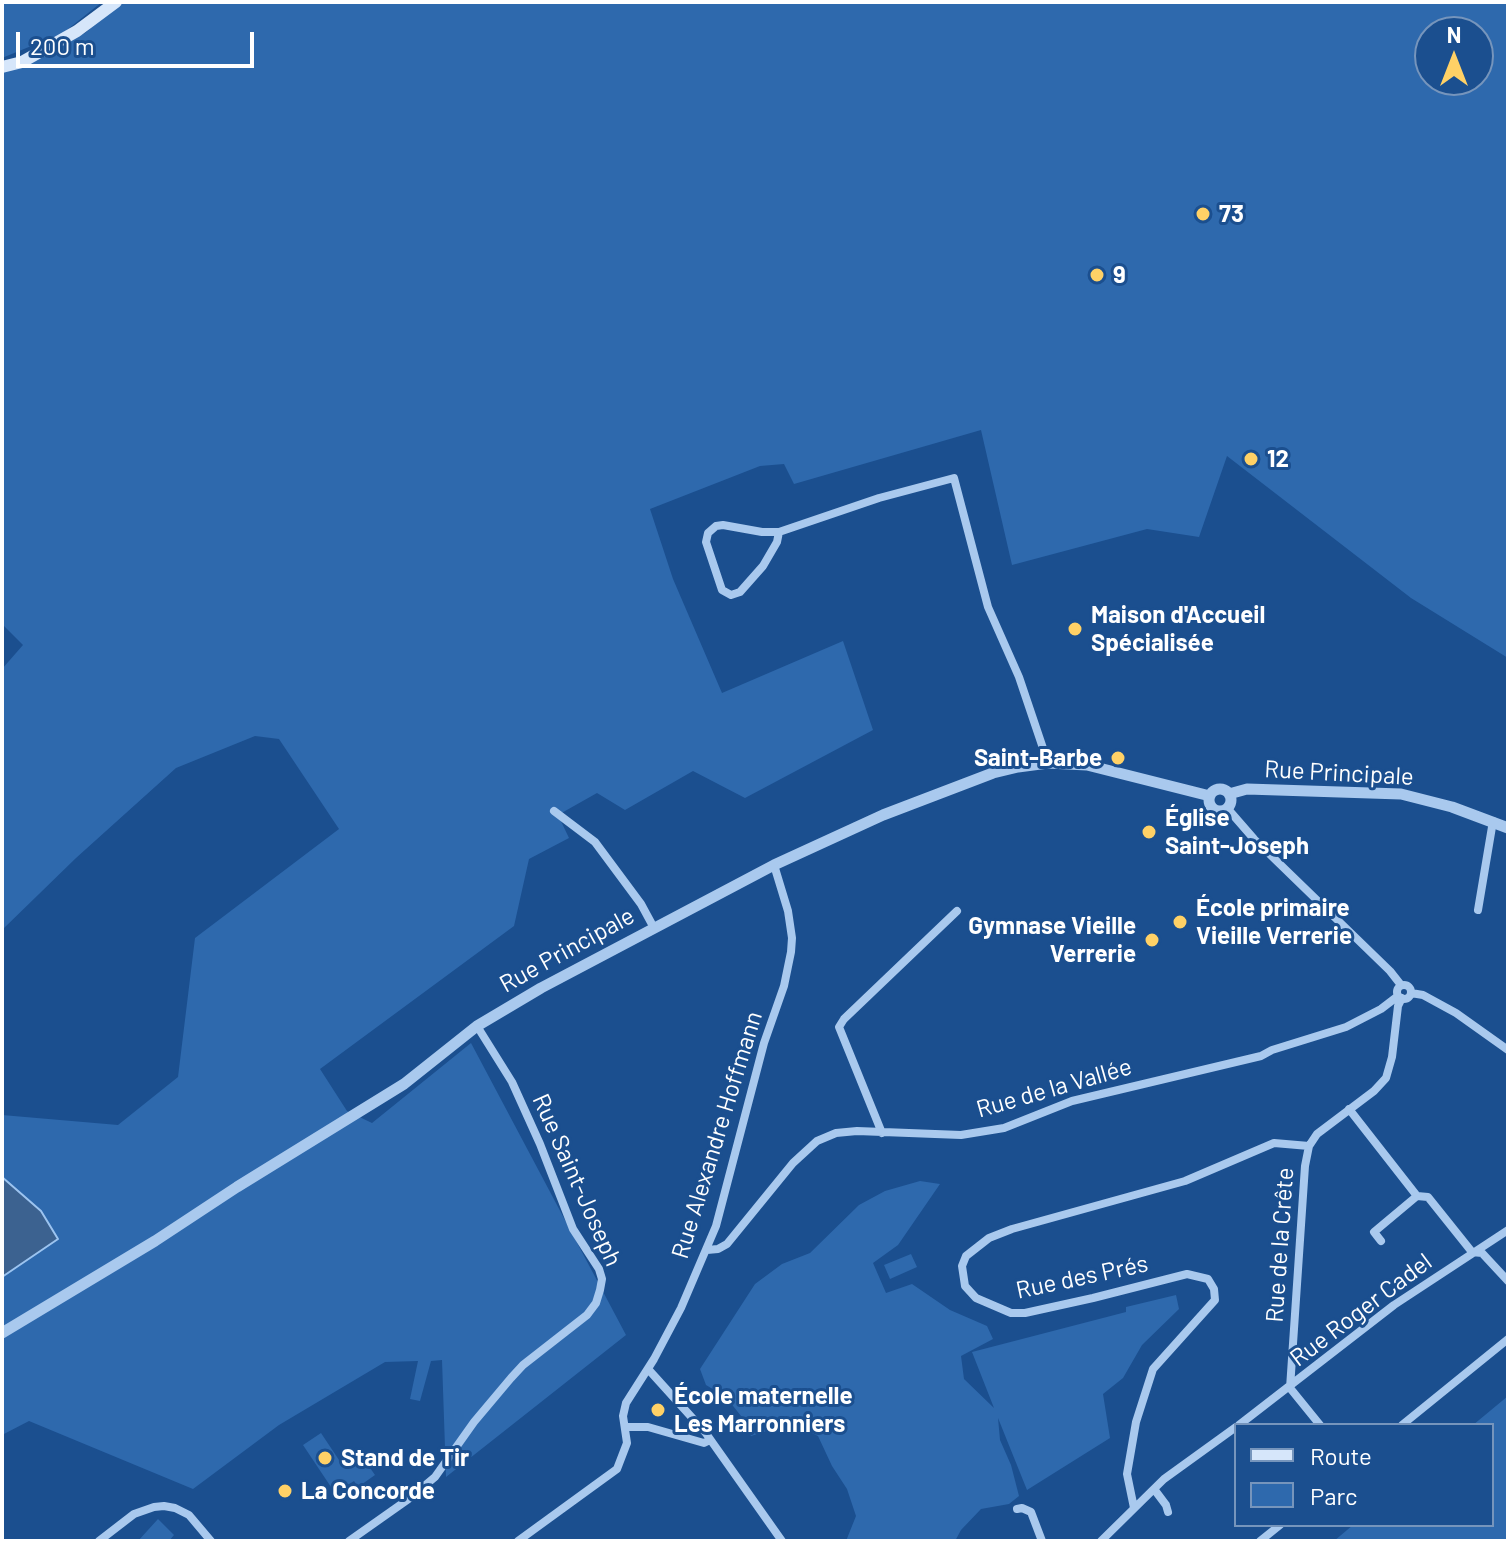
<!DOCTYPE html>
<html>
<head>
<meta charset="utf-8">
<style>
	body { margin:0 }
	#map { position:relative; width:1510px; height:1543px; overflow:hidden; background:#1b4f8f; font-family:Barlow,sans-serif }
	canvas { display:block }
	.frame { position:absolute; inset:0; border:4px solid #fff; pointer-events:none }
	.legend { position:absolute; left:1234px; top:1423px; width:260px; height:104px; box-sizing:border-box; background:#1b4f8f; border:2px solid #7695bc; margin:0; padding:10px 14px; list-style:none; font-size:24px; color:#fff }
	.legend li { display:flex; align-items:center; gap:16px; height:40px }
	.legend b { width:40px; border:2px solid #7695bc }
	.north { position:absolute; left:1414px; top:16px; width:80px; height:80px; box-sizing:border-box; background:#1b4f8f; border:2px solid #7695bc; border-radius:50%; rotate:0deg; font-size:22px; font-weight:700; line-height:32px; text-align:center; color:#fff }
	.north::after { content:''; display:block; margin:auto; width:28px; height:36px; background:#ffd166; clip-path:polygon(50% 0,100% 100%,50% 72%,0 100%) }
	.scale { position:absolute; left:16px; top:32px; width:238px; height:36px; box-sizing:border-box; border:4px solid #fff; border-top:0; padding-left:10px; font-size:24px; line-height:28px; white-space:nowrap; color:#fff; -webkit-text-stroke:6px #1b4f8f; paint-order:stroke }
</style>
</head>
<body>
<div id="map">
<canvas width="1510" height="1543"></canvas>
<div class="frame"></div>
<ul class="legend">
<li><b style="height:10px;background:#d6e6fa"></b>Route</li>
<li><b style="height:22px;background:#2e69ad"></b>Parc</li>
</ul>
<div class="north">N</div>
<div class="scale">200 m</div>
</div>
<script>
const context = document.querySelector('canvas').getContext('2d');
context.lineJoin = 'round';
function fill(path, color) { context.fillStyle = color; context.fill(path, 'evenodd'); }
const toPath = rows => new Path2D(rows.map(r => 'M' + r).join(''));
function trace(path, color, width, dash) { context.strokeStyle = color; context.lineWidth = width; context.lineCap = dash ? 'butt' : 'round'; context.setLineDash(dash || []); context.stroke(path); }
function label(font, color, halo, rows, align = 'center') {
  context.font = font + ' Barlow,sans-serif'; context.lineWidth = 6; context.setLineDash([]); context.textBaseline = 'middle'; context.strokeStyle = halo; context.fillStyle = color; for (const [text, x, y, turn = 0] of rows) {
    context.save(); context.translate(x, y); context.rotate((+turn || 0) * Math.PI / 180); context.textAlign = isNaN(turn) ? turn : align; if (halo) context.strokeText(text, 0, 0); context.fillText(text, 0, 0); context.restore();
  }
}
fill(toPath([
	[2,2,102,2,63,33,2,58],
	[121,2,1508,2,1508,658,1411,598,1227,456,1199,537,1147,529,1012,565,981,430,794,484,784,464,760,466,650,509,673,579,722,693,843,641,873,730,745,798,693,771,625,810,597,793,558,815,569,838,529,859,514,926,320,1069,347,1111,372,1123,471,1043,626,1335,446,1477,442,1360,431,1361,420,1401,410,1399,418,1361,385,1362,279,1425,193,1489,29,1421,2,1435,2,1277,58,1239,41,1211,2,1177,2,1115,118,1125,178,1077,195,938,339,829,279,739,255,736,176,768,76,858,2,930,2,669,23,645,2,624,2,72,13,69,85,33],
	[1430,32,1478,32,1478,80,1430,80],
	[920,1181,940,1184,898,1245,873,1263,886,1293,912,1284,950,1310,987,1326,993,1339,961,1356,964,1379,994,1408,972,1352,1126,1312,1126,1307,1176,1295,1179,1309,1142,1345,1123,1378,1103,1394,1110,1438,1027,1490,998,1418,1000,1440,1011,1465,1019,1496,1009,1504,981,1509,961,1530,955,1541,846,1541,856,1516,847,1489,832,1466,818,1436,792,1423,751,1436,741,1416,726,1397,706,1385,700,1369,755,1284,782,1264,810,1253,859,1205,885,1191],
	[911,1254,917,1267,890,1279,884,1265],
	[1508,1396,1508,1541,1334,1541,1353,1525,1492,1525,1492,1425,1473,1425],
	[321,1433,341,1463,359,1452,375,1475,358,1487,354,1481,335,1493,303,1445],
	[158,1519,174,1535,169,1541,138,1541]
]), '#2e69ad');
const water = toPath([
	[2,1177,41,1211,58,1239,2,1277,2,1177]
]);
fill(water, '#3c6290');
trace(water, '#9cc4f0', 2);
trace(toPath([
	[779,532,777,542,763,566,740,592,731,595,722,590,706,542,708,533,716,526,723,525,762,532,779,532,879,498,954,478,988,607,1019,677,1048,763],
	[1227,808,1254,839,1390,971,1401,985],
	[554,811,595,842,641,904,654,928],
	[1478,910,1493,821],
	'1397 992a7 7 0 1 1 14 0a7 7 0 1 1-14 0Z',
	[1411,993,1423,995,1456,1013,1508,1050],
	[1349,1109,1417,1196,1428,1197,1472,1252,1482,1253,1508,1281],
	[882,1133,839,1027,844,1019,957,911],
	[1381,1241,1374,1232,1417,1196],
	[707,1250,718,1249,727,1244,793,1163,817,1141,836,1133,857,1131,961,1135,1004,1128,1072,1101,1261,1056,1272,1050,1346,1027,1381,1009,1398,996],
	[648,1369,705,1432,782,1541],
	[1290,1388,1305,1166,1309,1146,1317,1134,1374,1091,1386,1078,1392,1057,1398,1006,1402,998],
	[1290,1388,1320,1425],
	[1239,1425,1394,1305,1508,1230],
	[1402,1425,1508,1339],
	[625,1427,648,1427,704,1443,710,1440],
	[1154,1489,1166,1505,1168,1512],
	[1134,1508,1127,1474,1136,1422,1153,1369,1215,1300,1214,1289,1208,1279,1187,1274,1093,1298,1025,1313,1011,1313,976,1298,965,1286,962,1266,966,1256,989,1238,1012,1229,1185,1181,1274,1143,1309,1146],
	[1017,1509,1022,1508,1031,1512,1042,1541],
	[99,1541,134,1514,154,1507,164,1506,175,1508,189,1515,211,1541],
	[349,1541,410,1498,435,1477,474,1422,511,1378,523,1365,587,1315,596,1303,600,1290,602,1279,599,1269,573,1229,540,1144,512,1082,477,1026],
	[518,1541,617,1469,627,1443,623,1416,626,1403,654,1359,681,1308,716,1226,764,1043,784,986,791,952,792,938,788,911,774,865],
	[1101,1541,1164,1479,1236,1427],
	[1260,1541,1280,1525]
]), '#a9c9ee', 8);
trace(toPath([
	'1209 800a11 11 0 1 1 22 0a11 11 0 1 1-22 0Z',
	[1229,794,1247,789,1401,794,1452,807,1508,828],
	[2,1333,155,1241,237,1187,404,1084,477,1026,541,988,774,865,883,815,993,773,1018,767,1048,763,1087,765,1210,796]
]), '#a9c9ee', 11);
trace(toPath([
	[2,67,22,62,77,31,116,2]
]), '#d6e6fa', 12);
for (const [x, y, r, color] of [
	[1203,214,8,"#ffd166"],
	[1097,275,8,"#ffd166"],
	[1251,459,8,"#ffd166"],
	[1075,629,8,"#ffd166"],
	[1118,758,8,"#ffd166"],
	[1149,832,8,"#ffd166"],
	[1180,922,8,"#ffd166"],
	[1152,940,8,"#ffd166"],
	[658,1410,8,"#ffd166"],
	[325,1458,8,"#ffd166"],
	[285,1491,8,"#ffd166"]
]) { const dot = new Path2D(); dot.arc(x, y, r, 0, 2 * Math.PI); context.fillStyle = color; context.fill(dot); trace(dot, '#1b4f8f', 3); }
label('bold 24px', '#fff', '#1b4f8f', [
	["73",1219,214],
	["9",1113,275],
	["12",1267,459],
	["Maison d'Accueil",1091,615],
	["Spécialisée",1091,643],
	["Saint-Barbe",1102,758,"right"],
	["Église",1165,818],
	["Saint-Joseph",1165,846],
	["École primaire",1196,908],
	["Vieille Verrerie",1196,936],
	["Gymnase Vieille",1136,926,"right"],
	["Verrerie",1136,954,"right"],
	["École maternelle",674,1396],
	["Les Marronniers",674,1424],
	["Stand de Tir",341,1458],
	["La Concorde",301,1491]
], 'left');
label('24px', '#fff', '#1b4f8f', [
	["Rue Principale",1339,773,3],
	["Rue Principale",567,950,-29],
	["Rue de la Vallée",1054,1088,-16],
	["Rue Alexandre Hoffmann",717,1135,-73],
	["Rue Saint-Joseph",577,1180,66],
	["Rue de la Crête",1280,1245,-86],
	["Rue des Prés",1082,1277,-12],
	["Rue Roger Cadel",1361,1310,-37]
]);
</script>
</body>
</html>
